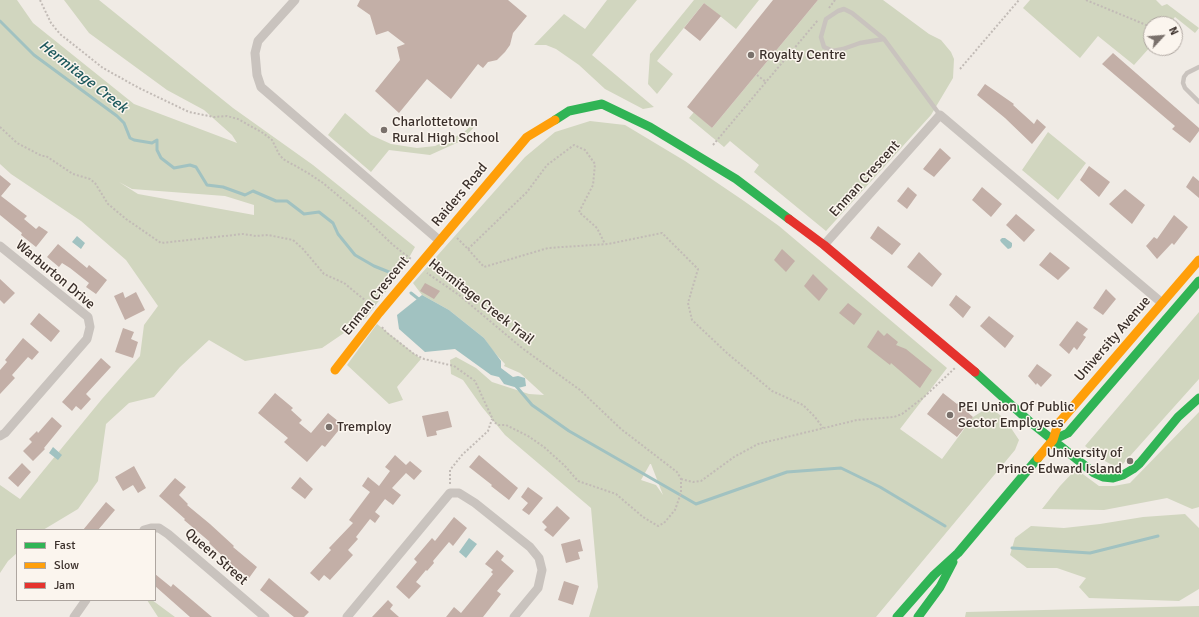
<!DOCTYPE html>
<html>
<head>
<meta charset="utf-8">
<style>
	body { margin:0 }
	#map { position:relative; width:1199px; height:617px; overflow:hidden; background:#f0ebe5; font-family:Signika,sans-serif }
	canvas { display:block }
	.legend { position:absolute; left:16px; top:529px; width:140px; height:72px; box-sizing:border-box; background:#fbf5ee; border:1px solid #aea6a0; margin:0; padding:5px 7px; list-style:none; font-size:12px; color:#3b302b }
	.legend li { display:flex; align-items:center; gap:8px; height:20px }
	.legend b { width:20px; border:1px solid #aea6a0 }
	.north { position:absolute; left:1143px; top:16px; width:40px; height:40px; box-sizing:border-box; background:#fbf5ee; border:1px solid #aea6a0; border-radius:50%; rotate:64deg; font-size:11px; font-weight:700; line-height:16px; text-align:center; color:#3b302b }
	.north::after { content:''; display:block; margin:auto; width:14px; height:18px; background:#7a716c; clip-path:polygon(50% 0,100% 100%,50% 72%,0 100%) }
</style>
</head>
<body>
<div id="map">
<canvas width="1199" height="617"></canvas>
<ul class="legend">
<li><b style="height:5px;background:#30b455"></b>Fast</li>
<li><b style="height:5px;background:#ff9f0a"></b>Slow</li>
<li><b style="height:5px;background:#e5322d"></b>Jam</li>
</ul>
<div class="north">N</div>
</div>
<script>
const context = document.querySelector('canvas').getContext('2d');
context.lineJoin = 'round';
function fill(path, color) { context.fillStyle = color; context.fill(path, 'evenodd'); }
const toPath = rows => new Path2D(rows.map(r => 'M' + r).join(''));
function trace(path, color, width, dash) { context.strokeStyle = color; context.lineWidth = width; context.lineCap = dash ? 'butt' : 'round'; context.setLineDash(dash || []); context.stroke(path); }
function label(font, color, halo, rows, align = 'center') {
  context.font = font + ' Signika,sans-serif'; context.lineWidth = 3; context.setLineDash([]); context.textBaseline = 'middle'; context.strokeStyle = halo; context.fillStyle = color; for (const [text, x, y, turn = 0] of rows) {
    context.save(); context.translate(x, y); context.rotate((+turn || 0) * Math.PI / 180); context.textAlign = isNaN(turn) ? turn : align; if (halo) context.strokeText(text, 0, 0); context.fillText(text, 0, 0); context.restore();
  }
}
fill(toPath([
	[0,0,17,0,33,23,134,104,237,143,232,135,204,110,167,90,89,33,64,0,99,0,233,108,313,165,415,247,402,270,366,318,322,348,245,361,209,340,180,367,154,397,129,403,106,424,98,481,78,509,43,530,17,530,17,553,8,561,0,573,0,485,20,499,102,399,140,356,144,325,158,306,126,260,81,221,11,174,0,164],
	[119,182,132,189,225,196,254,205,254,215,138,194],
	[607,0,637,0,592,55,654,107,643,109,605,89,579,65,556,49,546,45,534,45,564,14,585,29],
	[694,0,759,0,736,29,704,3,657,61,673,74,657,94,648,84,650,54],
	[818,0,883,0,929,34,941,40,951,52,954,59,953,78,931,115,826,231,754,172,759,165,730,141,724,147,689,118,694,112,712,128],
	[1030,0,1156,0,1162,6,1167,4,1199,28,1195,33,1175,17,1169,24,1151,24,1151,46,1134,65,1098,36,1080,58,1023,8],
	[345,113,371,135,391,144,417,148,435,146,463,133,476,121,478,123,461,141,430,155,389,150,371,172,328,135],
	[590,121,625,125,685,161,744,201,779,226,947,368,900,429,942,459,973,417,989,407,1000,415,1009,425,1019,440,1015,450,876,617,589,617,598,587,591,508,505,435,482,407,463,380,451,374,450,360,456,357,476,368,492,382,529,394,544,395,520,373,504,366,505,364,493,351,484,338,449,310,422,295,413,283,525,157,555,132],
	[650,464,651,464,663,495,656,485,641,480],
	[1048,132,1086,163,1058,200,1022,170],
	[1199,312,1199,379,1122,465,1114,466,1103,460,1085,446],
	[377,324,421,359,397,387,403,400,389,404,347,365],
	[1199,412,1199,507,1192,509,1167,498,1104,510,1042,509,1060,486,1076,469,1099,486,1114,486,1130,483],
	[1185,514,1199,528,1199,589,1179,601,1089,598,1079,587,1086,578,1057,568,1027,568,1010,555,1015,538,1031,526,1064,528,1100,524,1143,517],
	[147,600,152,600,175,617,158,617],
	[1199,606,1199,617,965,617,966,612]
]), '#d1d6bf');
fill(toPath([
	[77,236,85,243,81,249,72,242],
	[1002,238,1005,238,1012,243,1012,246,1011,248,1008,249,1001,242,1000,240],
	[422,295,449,310,484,338,501,361,501,368,513,377,518,376,525,378,526,386,518,388,504,384,499,377,491,375,455,349,425,352,399,329,397,315],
	[53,447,62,455,58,460,49,453],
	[469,538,477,544,466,558,459,552]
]), '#a1c2c1');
trace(toPath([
	[0,21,34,55,117,116,124,123,130,138,134,140,152,143,157,140,157,150,161,158,174,168,190,165,196,167,207,185,223,187,245,195,253,191,276,201,287,201,304,214,319,212,333,223,338,234,355,255,374,266,394,274],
	[411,293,421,301],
	[516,386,532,405,569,431,696,504,787,472,841,468,880,487,945,526],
	[1012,548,1090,553,1158,536]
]), '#a1c2c1', 3);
fill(toPath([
	[360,0,508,0,527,16,513,33,510,45,505,52,497,60,488,62,483,68,478,64,451,99,427,79,399,113,375,91,400,60,397,47,405,44,388,31,376,35,370,15,357,6],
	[773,0,818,0,712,128,687,107],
	[704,3,721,16,700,41,684,28],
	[1113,53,1199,128,1199,131,1190,143,1172,129,1175,126,1102,64],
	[985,84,1014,104,1013,105,1034,124,1037,119,1046,127,1032,144,1005,118,977,95],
	[940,148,951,158,934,177,923,169],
	[1089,166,1110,182,1099,197,1080,180],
	[0,175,11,184,1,196,27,216,24,219,36,229,39,226,48,232,36,247,21,235,22,233,0,215],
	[1193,176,1199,181,1199,198,1186,187],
	[908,187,917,195,907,209,897,201],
	[982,187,1002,204,991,217,972,200],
	[1125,189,1145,205,1132,224,1109,204],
	[1016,214,1035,230,1024,242,1006,225],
	[1174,215,1188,227,1174,245,1172,243,1157,259,1146,246,1154,237,1157,239],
	[878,226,901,244,892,255,870,238],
	[58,244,87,268,89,265,107,280,96,294,86,287,89,283,70,268,62,263,59,267,47,257],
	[782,249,795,261,786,272,774,260],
	[919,252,942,274,932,287,907,267],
	[1050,252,1070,268,1058,280,1039,265],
	[813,274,828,289,819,301,804,286],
	[0,279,15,293,4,304,0,300],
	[425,283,440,291,434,299,420,291],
	[1106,289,1116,299,1103,315,1093,308],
	[123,292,125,298,136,292,145,310,125,320,114,296],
	[956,295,971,307,963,318,949,305],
	[848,303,862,314,854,325,839,313],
	[39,313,60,331,51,342,30,324],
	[989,316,1014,336,1005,348,980,326],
	[1077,321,1088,329,1083,335,1086,337,1077,350,1074,347,1069,354,1059,345],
	[123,328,134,332,131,339,138,342,133,358,115,352],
	[878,330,884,336,887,333,898,342,896,345,906,349,932,370,920,388,891,363,890,365,867,347],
	[23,338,39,352,32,360,28,357,12,375,15,378,0,394,0,370,7,362,5,360],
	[101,358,111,367,86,394,91,399,81,410,76,406,72,411,62,402],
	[1037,364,1052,375,1041,387,1037,383,1036,385,1028,376],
	[275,393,293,408,291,410,302,420,299,423,311,433,328,413,343,425,325,447,322,445,307,462,284,442,288,438,258,413],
	[943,393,957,404,959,402,967,408,965,410,973,417,957,437,927,414],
	[448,411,452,427,436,431,437,435,427,437,422,416],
	[52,417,62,426,44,448,45,449,33,461,23,451,32,442,29,439,37,431,38,433],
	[395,455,406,465,410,461,422,471,414,480,406,473,392,488,401,495,393,505,385,499,375,512,380,516,375,523,370,519,356,537,358,539,348,550,353,555,330,580,324,575,319,581,310,573,331,550,329,548,353,523,349,520,370,492,362,486,368,477,379,486,390,471,385,467],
	[479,455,518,488,509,500,491,486,492,485,469,467],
	[22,463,31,472,18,487,8,478],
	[134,466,146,488,138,493,133,485,123,491,115,477],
	[300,477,313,489,305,499,291,488],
	[175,478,186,487,179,495,188,504,187,505,210,524,234,546,233,547,257,567,249,578,232,565,209,543,210,542,184,520,185,519,159,496],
	[528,487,543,498,529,515,522,510,528,503,521,497],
	[106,502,115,510,98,530,83,530],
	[557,506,570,518,553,537,544,530,547,527,542,522],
	[454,517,467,528,453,546,449,542,433,561,434,563,427,571,426,570,416,582,421,586,409,599,396,587,417,562,414,559,432,538,435,541],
	[580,539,583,551,578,552,580,559,566,563,561,544],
	[497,550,504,556,501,560,514,571,497,591,501,594,483,617,446,617,454,607,461,613,493,574,491,572,493,570,485,564],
	[155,574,171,587,173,584,212,617,190,617,155,586],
	[269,578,309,612,304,617,294,617,260,590],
	[564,581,579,586,573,605,558,600],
	[388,600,393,605,390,609,399,617,372,617]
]), '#c3afa7');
trace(toPath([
	[40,0,51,23,60,34,103,68,139,88,189,112,214,117,227,116,238,119,263,133,272,140,279,154,283,159,308,173,323,183,365,218,393,245,411,259],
	[1086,0,1151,27],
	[829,8,835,0],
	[960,69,1019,0],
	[757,75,766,82],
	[0,127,17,143,42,156,46,156,73,174,90,179,95,183,108,204,126,219,161,243,243,234,256,236,268,235,293,240,303,249,324,274,344,283,366,301,371,307],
	[713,145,818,20],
	[457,238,468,249,484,267,548,248,608,244,662,233,698,269,688,303,692,320,727,353,772,391,803,405,815,417,823,428],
	[468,249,527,192,547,165,574,145,585,150,595,164,593,185,579,212,597,228,605,244],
	[382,327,386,332,414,354,424,359,454,366,475,381,494,422,499,425,506,425,528,436,544,447,564,465,578,481,616,494,643,517,658,526,664,523,675,510,681,493,681,479,677,472,621,429,580,390,522,348,459,295,427,273],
	[681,479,693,482,701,481,734,457,758,444,857,420,894,417,902,414,924,397,955,368],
	[450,484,450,470,462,455,488,431,492,419]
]), '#c2bbb6', 2, [2, 2]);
trace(toPath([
	[884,39,860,43,843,49,833,51,824,47,821,37,826,19,838,11,844,9,852,13,884,39,940,115],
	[1199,67,1187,73,1184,77,1183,83,1185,88,1199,102]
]), '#c9c3be', 4.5);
trace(toPath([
	[295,0,258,41,255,53,257,75,261,87,440,241],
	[824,245,940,115,1162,303],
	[0,246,88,317,90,327,87,339,5,433,0,436],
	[144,530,151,528,159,528,168,534,265,617],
	[74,617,86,600],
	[347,617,450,493,459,493,475,503,530,547,539,558,542,570,538,588,514,617]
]), '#c9c3be', 9);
trace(toPath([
	[555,120,569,111,602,104,650,127,736,179,789,219],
	[975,372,1029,421,1094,473,1103,477,1113,478,1123,475,1133,469,1140,463,1178,417,1199,398],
	[1053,440,1068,433,1199,281],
	[897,617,934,575,958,553,1038,458],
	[918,617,940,587,953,562]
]), '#30b455', 9);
trace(toPath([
	[335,370,379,313,527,137,555,120],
	[1038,458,1053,440,1058,424,1199,260]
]), '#ff9f0a', 9);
trace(toPath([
	[789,219,824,245,975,372]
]), '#e5322d', 9);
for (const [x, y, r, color] of [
	[751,55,4,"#7a716c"],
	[384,130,4,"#7a716c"],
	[950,415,4,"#7a716c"],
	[329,427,4,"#7a716c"],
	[1130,461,4,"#7a716c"]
]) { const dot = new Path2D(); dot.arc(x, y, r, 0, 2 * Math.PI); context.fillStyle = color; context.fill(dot); trace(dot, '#fbf5ee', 1.5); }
label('14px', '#3b302b', '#fbf5ee', [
	["Royalty Centre",759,55],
	["Charlottetown",392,122],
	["Rural High School",392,138],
	["PEI Union Of Public",958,407],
	["Sector Employees",958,423],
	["Tremploy",337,427],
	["University of",1122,453,"right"],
	["Prince Edward Island",1122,469,"right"]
], 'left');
label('14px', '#3b302b', '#fbf5ee', [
	["Enman Crescent",865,179,-48],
	["Raiders Road",460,195,-50],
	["Warburton Drive",55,275,40],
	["Enman Crescent",376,296,-51],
	["Hermitage Creek Trail",481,302,38],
	["University Avenue",1113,339,-49],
	["Queen Street",216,557,41]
]);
label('italic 15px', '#1f5a5e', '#fbf5ee', [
	["Hermitage Creek",83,77,38]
]);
</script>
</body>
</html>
